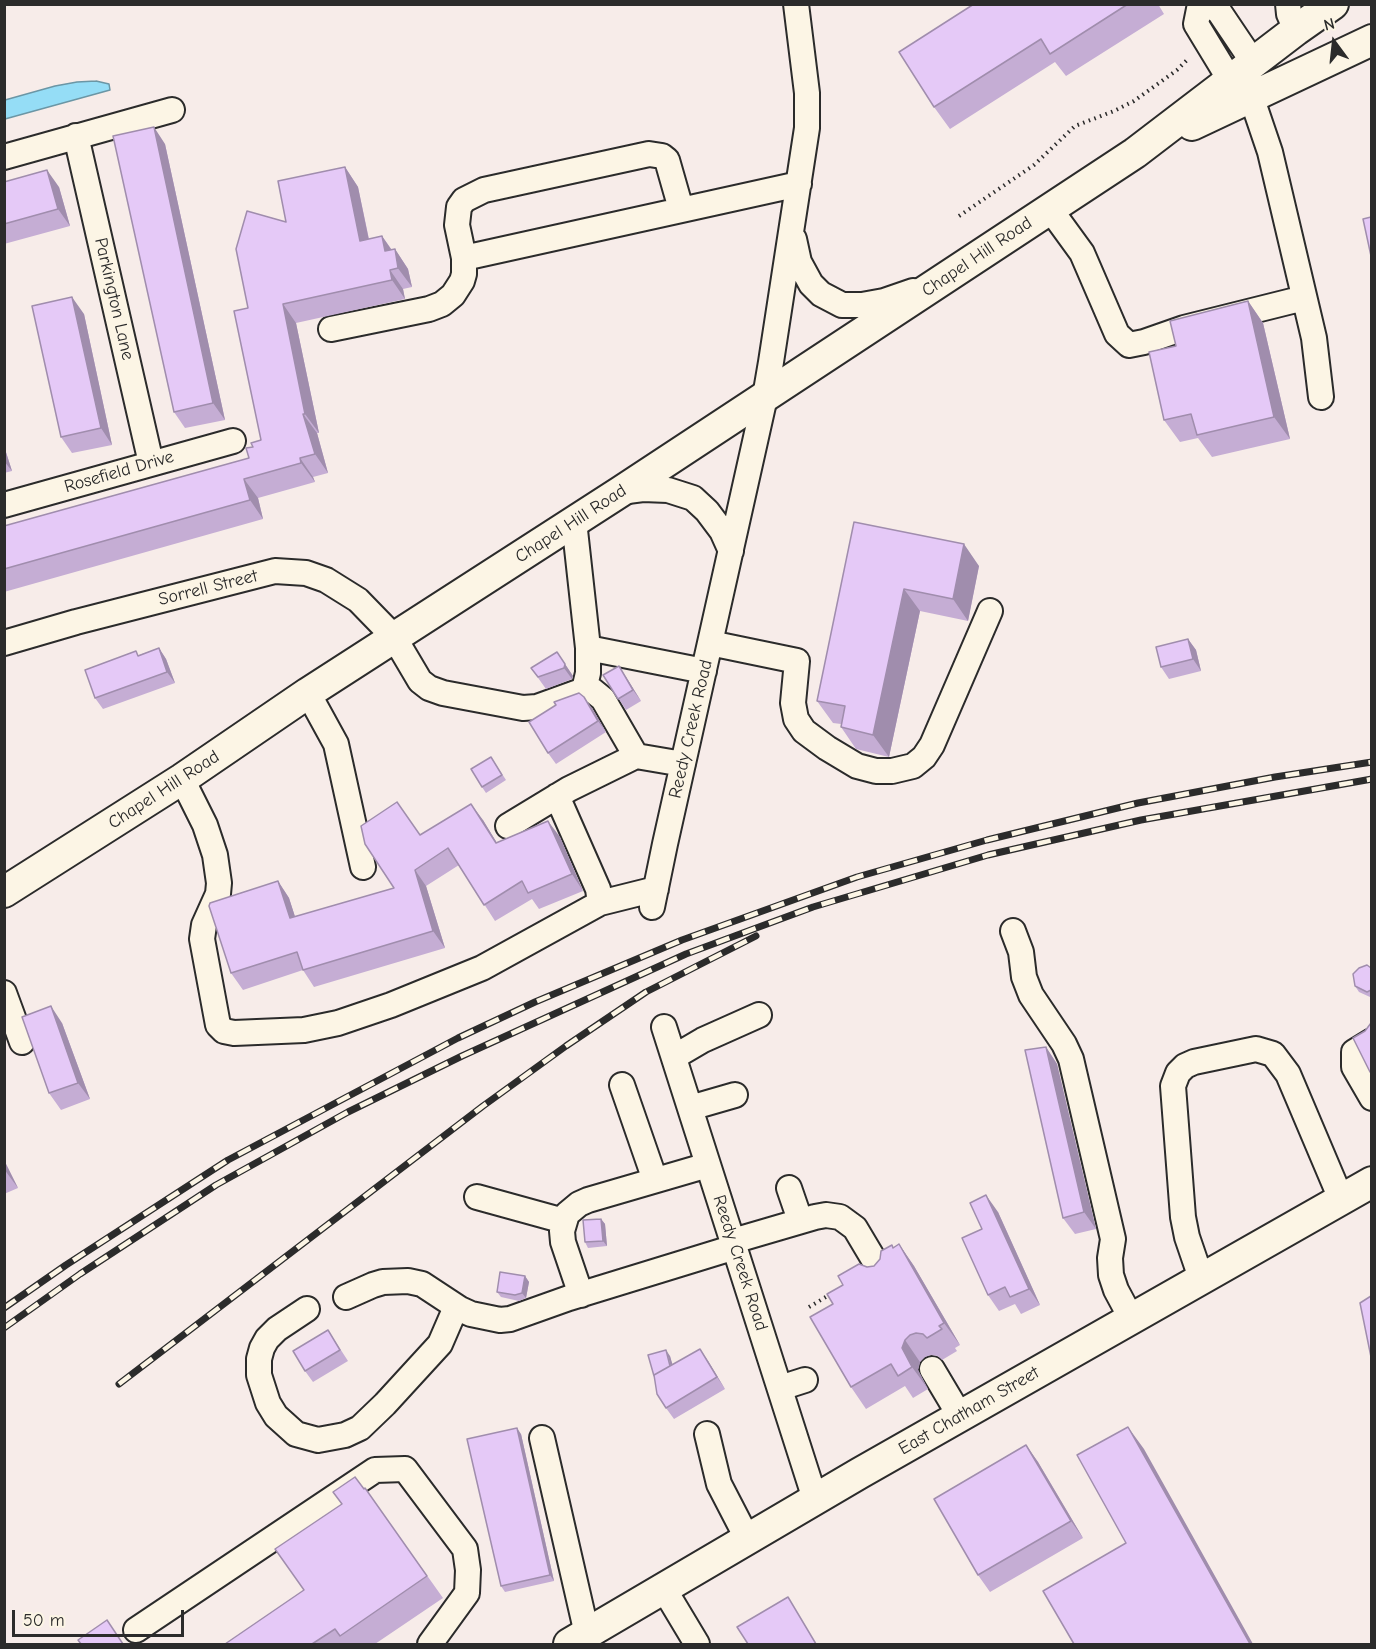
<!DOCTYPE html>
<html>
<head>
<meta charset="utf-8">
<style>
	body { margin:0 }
	#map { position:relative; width:1376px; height:1649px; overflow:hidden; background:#f7ece9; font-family:"Comic Neue",sans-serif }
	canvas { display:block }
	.frame { position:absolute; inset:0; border:6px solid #2b2b2b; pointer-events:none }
	.north { position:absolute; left:1304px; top:12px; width:60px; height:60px; -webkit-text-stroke:4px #fcf5e5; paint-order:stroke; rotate:345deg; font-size:16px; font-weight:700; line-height:24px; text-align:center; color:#2b2b2b }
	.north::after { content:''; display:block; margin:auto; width:21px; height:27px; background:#2b2b2b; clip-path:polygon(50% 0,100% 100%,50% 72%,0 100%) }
	.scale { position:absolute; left:12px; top:1610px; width:172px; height:27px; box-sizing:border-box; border:3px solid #2b2b2b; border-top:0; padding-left:8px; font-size:18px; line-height:21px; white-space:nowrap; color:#2b2b2b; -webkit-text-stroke:4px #fcf5e5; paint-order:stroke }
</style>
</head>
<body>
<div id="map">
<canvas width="1376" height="1649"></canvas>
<div class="frame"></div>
<div class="north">N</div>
<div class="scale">50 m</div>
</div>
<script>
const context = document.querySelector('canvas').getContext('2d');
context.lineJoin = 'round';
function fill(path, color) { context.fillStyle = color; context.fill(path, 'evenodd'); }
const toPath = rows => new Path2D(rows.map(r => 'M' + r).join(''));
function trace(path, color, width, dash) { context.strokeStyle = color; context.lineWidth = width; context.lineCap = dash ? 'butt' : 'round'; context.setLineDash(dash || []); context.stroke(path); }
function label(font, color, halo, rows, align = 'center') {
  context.font = font + ' "Comic Neue",sans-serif'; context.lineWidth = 5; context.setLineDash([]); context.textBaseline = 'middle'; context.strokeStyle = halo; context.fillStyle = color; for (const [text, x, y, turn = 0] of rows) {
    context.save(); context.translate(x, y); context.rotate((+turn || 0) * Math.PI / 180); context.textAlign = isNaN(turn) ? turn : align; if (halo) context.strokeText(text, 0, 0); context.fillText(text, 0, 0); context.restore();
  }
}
const water = toPath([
	[96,81,109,84,110,90,5,119,5,100,55,86,77,82,96,81]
]);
fill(water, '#95ddf6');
trace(water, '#6b96a5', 1.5);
const minor = toPath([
	[1200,4,1196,24,1230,80],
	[1201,4,1218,10,1253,62],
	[1288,4,1289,14,1296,30],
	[1251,96,1270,152,1314,338,1321,397],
	[76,136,151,463],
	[4,157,172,110],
	[681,209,667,160,662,156,649,154,484,190,464,200,459,207,457,225,464,258,799,184],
	[1050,209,1082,253,1117,334,1129,345,1144,342,1184,328,1304,298],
	[794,239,799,262,811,284,821,294,842,305,862,305,884,301,913,291],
	[331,329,429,309,442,304,453,295,462,281,464,274,464,258],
	[620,492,643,489,668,490,693,498,707,511,722,531,731,551],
	[4,505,233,441],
	[574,521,588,648,704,671],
	[4,643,76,622,275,571,306,573,326,580,358,600,394,637,420,681,429,688,443,693,523,708,537,707,584,690,592,690,603,699,636,756],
	[710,643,797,661,793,703,796,719,804,731,827,748,857,766,876,771,892,771,913,766,924,757,932,745,990,611],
	[584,690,588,673,588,648],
	[308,693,336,744,363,867],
	[182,779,205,825,215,855,219,883,218,894,204,925,202,939,218,1025,224,1031,234,1033,304,1030,338,1023,391,1005,482,968,600,903,598,889,557,796],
	[508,826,569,789,636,756,683,764],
	[600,903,656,889],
	[652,907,665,844,765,397,771,362,807,128,807,93,796,4],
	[1013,931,1021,952,1024,977,1031,995,1064,1044,1071,1059,1113,1239,1110,1258,1111,1275,1116,1290,1131,1318],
	[4,993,22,1042],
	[664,1027,815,1499],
	[1372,1041,1354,1052,1354,1067,1372,1098],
	[674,1057,703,1040,759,1015],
	[622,1085,655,1180],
	[690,1108,735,1095],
	[789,1188,800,1220],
	[477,1197,564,1221],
	[733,1241,815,1217,826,1215,840,1217,855,1228,883,1275],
	[1201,1278,1187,1237,1183,1217,1173,1086,1178,1073,1185,1066,1194,1062,1256,1049,1273,1054,1288,1074,1341,1199],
	[581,1295,563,1242,562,1231,567,1214,579,1204,588,1200,708,1165],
	[346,1297,373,1285,383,1282,408,1281,422,1284,460,1309,471,1314,500,1320,510,1319,569,1298,735,1247],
	[307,1309,277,1329,267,1339,262,1348,259,1359,259,1375,268,1403,276,1416,296,1434,318,1440,345,1435,360,1428,385,1404,440,1344,456,1307],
	[932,1369,960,1416],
	[780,1388,805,1380],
	[707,1434,719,1484,748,1540],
	[542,1438,587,1634],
	[664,1589,697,1644],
	[136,1630,375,1470,405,1469,465,1549,468,1570,467,1593,430,1644]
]);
const major = toPath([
	[1192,125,1372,40],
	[4,892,182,779,308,693,620,492,1135,153,1296,30,1333,4],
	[569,1644,860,1473,1372,1182]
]);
trace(minor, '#2b2b2b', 28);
trace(major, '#2b2b2b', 34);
trace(toPath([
	[959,216,1034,165,1075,126,1114,111,1134,101,1177,70,1189,58],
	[809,1307,831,1294]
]), '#2b2b2b', 4, [1.5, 4.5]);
trace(minor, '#fcf5e5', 24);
trace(major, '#fcf5e5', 30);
const rail = toPath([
	[4,1308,66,1265,228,1160,458,1038,535,1002,682,940,857,877,987,840,1138,803,1275,777,1372,762],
	[4,1328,80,1274,216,1185,348,1112,462,1056,686,954,813,907,988,855,1141,820,1372,779],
	[119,1384,483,1106,566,1046,646,992,756,936]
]);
trace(rail, '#2b2b2b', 7);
trace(rail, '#fcf5e5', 4.5, [14]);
fill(toPath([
	[974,4,1158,4,1164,14,1066,76,1055,62,950,129,934,107],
	[165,144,225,420,185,428,174,412],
	[345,167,358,187,369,239,382,236,392,250,395,249,408,269,412,287,403,289,405,299,296,323,319,433,317,433,328,473,313,477,315,482,258,498,263,519,4,592,4,526,249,458,253,447,261,440,248,308,286,222],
	[4,182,59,187,70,226,4,244],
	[1248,301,1263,323,1290,439,1212,457,1198,438,1180,442,1164,420,1176,346],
	[84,314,112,445,72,453,61,437],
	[4,446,12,471,4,473],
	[854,522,979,566,968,621,920,611,889,757,856,749,841,727,841,724,833,723,817,701],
	[1188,639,1196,650,1201,671,1169,679,1161,667],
	[159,648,166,659,175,683,103,709,95,698,139,655],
	[557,652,573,676,572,679,546,689,531,668],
	[603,675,626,677,641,701,626,710],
	[592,708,606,732,556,764,548,753],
	[491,757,506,780,486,793,482,787],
	[483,820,497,843,560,837,583,891,539,909,532,899,495,921,459,865,426,886,445,948,314,987,303,970,243,990,231,973,278,881,289,898,295,917,394,888,420,835],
	[1371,968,1371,997,1370,997,1359,992,1355,986],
	[62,1023,90,1099,61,1110,49,1093],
	[1046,1047,1057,1064,1096,1229,1075,1234,1063,1218],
	[4,1160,18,1188,4,1194],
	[998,1212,1040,1305,1021,1314,1015,1304,999,1311,988,1295,982,1229],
	[601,1219,605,1224,607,1246,588,1248,585,1242],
	[899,1244,914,1266,960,1345,955,1348,957,1351,942,1360,938,1356,931,1355,925,1357,920,1362,918,1370,928,1389,913,1398,905,1386,866,1409,851,1387,833,1304,843,1285,867,1267,874,1266,894,1247],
	[525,1276,529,1282,526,1298,519,1301,501,1297,497,1292],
	[328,1330,348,1361,313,1382,305,1371],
	[670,1356,672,1365,708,1361,725,1389,674,1419,666,1408],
	[521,1434,554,1581,505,1592,501,1586],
	[1026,1445,1038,1462,1083,1538,990,1592,978,1575],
	[365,1488,443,1598,375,1644,225,1644,304,1590]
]), '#c5add4');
fill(toPath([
	[154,127,165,144,225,420,213,403],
	[345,167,358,187,373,260,360,241],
	[47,170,59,187,70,226,58,209],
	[382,236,395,255,395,249,408,269,412,287,385,251],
	[390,270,403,289,405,299,392,280],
	[72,297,84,314,112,445,101,428],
	[1248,301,1263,323,1290,439,1274,417],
	[283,304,296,323,319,433,305,414],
	[303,414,317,433,328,473,315,454],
	[4,446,12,471,4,461],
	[300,458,313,477,315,482,301,463],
	[244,479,258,498,263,519,250,500],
	[964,544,979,566,968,621,953,599],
	[904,589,920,611,889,757,873,735],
	[1188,639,1196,650,1201,671,1193,659],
	[159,648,166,659,175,683,167,672],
	[557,652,573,676,572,679,564,668],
	[619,666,626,677,641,701,633,690],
	[584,697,592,708,606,732,598,721],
	[471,804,483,820,507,860,496,843],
	[548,821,560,837,583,891,572,874],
	[415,870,426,886,445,948,433,931],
	[278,881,289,898,301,935,290,918],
	[51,1006,62,1023,90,1099,78,1083],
	[1046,1047,1057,1064,1096,1229,1084,1212],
	[4,1160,18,1188,4,1169],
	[986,1195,998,1212,1040,1305,1029,1289],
	[601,1219,605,1224,607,1246,603,1241],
	[899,1244,914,1266,960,1345,944,1323],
	[525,1276,529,1282,526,1298,522,1293],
	[905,1340,920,1362,918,1370,928,1389,912,1367,902,1348],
	[700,1349,708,1361,725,1389,717,1377],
	[666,1350,670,1356,676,1376,672,1370],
	[1128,1427,1144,1449,1253,1644,1250,1644],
	[517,1428,521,1434,554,1581,550,1575],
	[1026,1445,1038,1462,1083,1538,1071,1521]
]), '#a08dad');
const building = toPath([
	[974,4,1128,4,1050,54,1041,39,934,107,899,52,974,4],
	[154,127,213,403,174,412,113,136,154,127],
	[345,167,360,241,382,236,385,251,395,249,398,268,390,270,392,280,283,304,305,414,303,414,315,454,300,458,301,463,244,479,250,500,4,569,4,526,249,458,246,448,253,447,251,443,261,440,234,311,248,308,236,249,247,211,286,222,278,181,345,167],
	[47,170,58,209,4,224,4,182,47,170],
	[1371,217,1371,256,1363,219,1371,217],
	[72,297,101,428,61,437,32,306,72,297],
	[1248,301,1274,417,1197,435,1191,414,1164,420,1149,352,1176,346,1170,321,1248,301],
	[854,522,964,544,953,599,904,589,873,735,841,727,845,706,817,701,854,522],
	[1188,639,1193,659,1161,667,1156,647,1188,639],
	[159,648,167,672,95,698,85,670,136,651,138,656,159,648],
	[557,652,565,664,564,668,538,677,531,668,557,652],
	[619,666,633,690,618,699,603,675,619,666],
	[579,693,584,697,598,721,548,753,529,722,556,705,554,702,579,693],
	[491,757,502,775,482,787,471,769,491,757],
	[397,802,420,835,471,804,496,843,548,821,572,874,528,893,522,881,484,905,448,848,415,870,433,931,303,970,297,952,231,973,209,906,210,903,278,881,290,918,394,888,365,844,361,826,397,802],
	[1367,965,1371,968,1371,990,1367,992,1355,986,1353,974,1359,968,1367,965],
	[51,1006,78,1083,49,1093,22,1017,51,1006],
	[1371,1023,1371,1071,1370,1072,1353,1038,1365,1031,1371,1023],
	[1046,1047,1084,1212,1063,1218,1025,1050,1046,1047],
	[986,1195,1029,1289,1010,1297,1005,1287,988,1295,962,1238,982,1229,970,1203,986,1195],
	[601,1219,603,1241,585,1242,583,1220,601,1219],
	[899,1244,944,1323,939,1326,942,1329,927,1338,923,1334,916,1333,910,1335,905,1340,902,1348,912,1367,898,1376,891,1364,851,1387,810,1317,833,1304,827,1294,843,1285,838,1276,859,1264,867,1267,874,1266,880,1259,881,1251,892,1245,893,1248,899,1244],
	[500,1272,525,1276,522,1293,515,1295,497,1292,500,1272],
	[1371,1296,1371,1357,1360,1303,1371,1296],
	[328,1330,340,1350,305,1371,293,1351,328,1330],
	[700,1349,717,1377,666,1408,657,1394,654,1375,700,1349],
	[666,1350,670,1366,654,1375,654,1376,648,1355,666,1350],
	[1128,1427,1250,1644,1074,1644,1043,1591,1126,1543,1077,1455,1128,1427],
	[517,1428,550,1575,501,1586,467,1439,517,1428],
	[1026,1445,1071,1521,978,1575,934,1499,1026,1445],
	[355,1477,364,1489,365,1488,427,1576,340,1636,335,1629,312,1644,225,1644,304,1590,275,1549,342,1504,333,1492,355,1477],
	[788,1597,816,1644,748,1644,737,1627,788,1597],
	[107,1620,123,1644,81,1644,78,1640,107,1620]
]);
fill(building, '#e5c9f7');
trace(building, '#a08dad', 1.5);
label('18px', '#2b2b2b', '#fcf5e5', [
	["Chapel Hill Road",977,257,-34],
	["Parkington Lane",114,299,77],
	["Rosefield Drive",119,472,-16],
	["Chapel Hill Road",571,524,-33],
	["Sorrell Street",208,588,-14],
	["Reedy Creek Road",691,729,-77],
	["Chapel Hill Road",164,790,-33],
	["Reedy Creek Road",740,1263,72],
	["East Chatham Street",969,1411,-30]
]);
</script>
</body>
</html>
